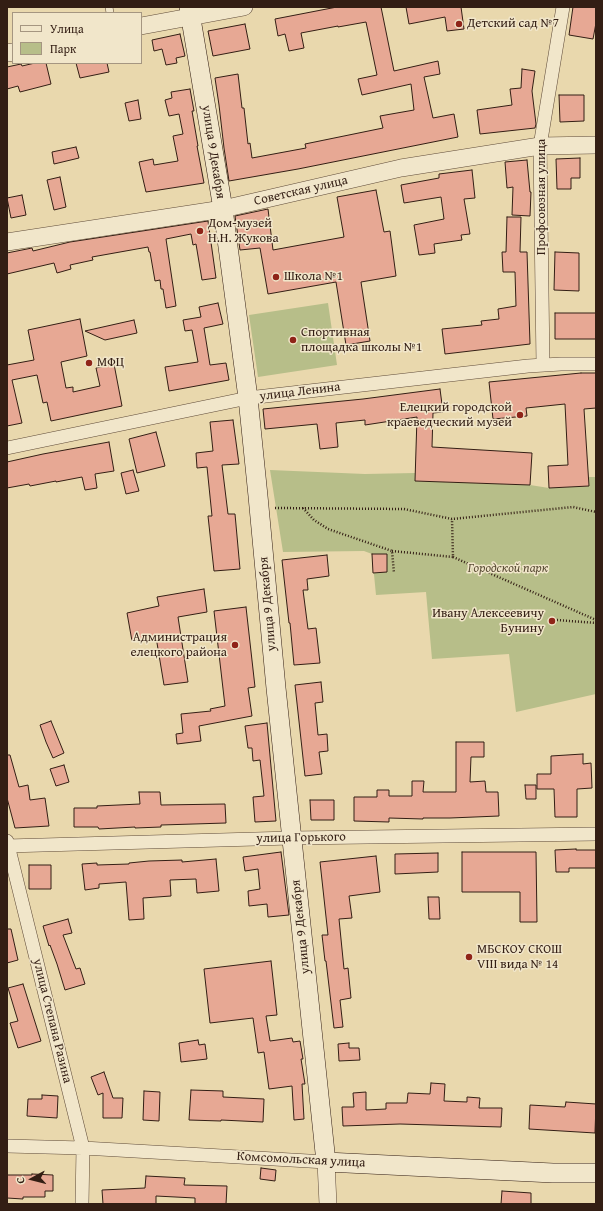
<!DOCTYPE html>
<html>
<head>
<meta charset="utf-8">
<style>
	body { margin:0 }
	#map { position:relative; width:603px; height:1211px; overflow:hidden; background:#e9d8ad; font-family:"Gentium Book Plus",serif }
	canvas { display:block }
	.frame { position:absolute; inset:0; border:8px solid #331e14; pointer-events:none }
	.legend { position:absolute; left:12px; top:12px; width:130px; height:52px; box-sizing:border-box; background:#f1e6ca; border:1px solid #a59681; margin:0; padding:5px 7px; list-style:none; font-size:12px; color:#331e14 }
	.legend li { display:flex; align-items:center; gap:8px; height:20px }
	.legend b { width:20px; border:1px solid #a59681 }
	.north { position:absolute; left:12px; top:1159px; width:40px; height:40px; -webkit-text-stroke:3px #f1e6ca; paint-order:stroke; rotate:263deg; font-size:11px; font-weight:700; line-height:16px; text-align:center; color:#331e14 }
	.north::after { content:''; display:block; margin:auto; width:14px; height:18px; background:#331e14; clip-path:polygon(50% 0,100% 100%,50% 72%,0 100%) }
</style>
</head>
<body>
<div id="map">
<canvas width="603" height="1211"></canvas>
<div class="frame"></div>
<ul class="legend">
<li><b style="height:5px;background:#f1e6ca"></b>Улица</li>
<li><b style="height:11px;background:#b7be89"></b>Парк</li>
</ul>
<div class="north">С</div>
</div>
<script>
const context = document.querySelector('canvas').getContext('2d');
context.lineJoin = 'round';
function fill(path, color) { context.fillStyle = color; context.fill(path, 'evenodd'); }
const toPath = rows => new Path2D(rows.map(r => 'M' + r).join(''));
function trace(path, color, width, dash) { context.strokeStyle = color; context.lineWidth = width; context.lineCap = dash ? 'butt' : 'round'; context.setLineDash(dash || []); context.stroke(path); }
function label(font, color, halo, rows, align = 'center') {
  context.font = font + ' "Gentium Book Plus",serif'; context.lineWidth = 3; context.setLineDash([]); context.textBaseline = 'middle'; context.strokeStyle = halo; context.fillStyle = color; for (const [text, x, y, turn = 0] of rows) {
    context.save(); context.translate(x, y); context.rotate((+turn || 0) * Math.PI / 180); context.textAlign = isNaN(turn) ? turn : align; if (halo) context.strokeText(text, 0, 0); context.fillText(text, 0, 0); context.restore();
  }
}
fill(toPath([
	[328,303,337,365,258,377,249,315],
	[270,470,365,474,415,473,415,481,530,485,549,488,589,486,589,477,596,477,596,694,516,712,509,654,432,659,426,592,376,595,372,554,364,551,283,552]
]), '#b7be89');
const building = toPath([
	[337,7,381,7,394,71,438,61,440,74,424,77,433,118,454,114,458,137,298,169,229,181,224,148,219,105,215,78,238,74,242,108,244,108,248,144,250,143,252,158,306,148,305,144,383,128,380,116,414,110,411,84,362,95,358,79,377,75,366,22,338,27,338,26,301,33,304,48,289,51,285,34,278,36,275,19,337,7],
	[406,7,461,7,464,29,447,31,445,17,409,24,406,7],
	[573,7,596,7,596,23,593,39,569,35,573,7],
	[245,24,250,49,213,56,208,31,245,24],
	[180,34,185,56,176,58,177,63,166,65,162,49,154,51,152,40,180,34],
	[35,63,46,63,51,84,20,92,18,86,7,89,7,67,21,64,22,66,35,63],
	[76,63,107,63,109,72,80,78,76,63],
	[522,69,535,71,532,91,536,124,535,128,480,134,477,110,512,105,510,89,521,88,522,69],
	[190,89,194,111,192,111,198,146,197,146,204,183,146,192,139,162,153,159,154,165,178,161,173,136,183,134,179,114,169,116,165,100,172,98,171,92,190,89],
	[559,95,584,95,584,121,560,122,559,95],
	[138,100,141,119,129,121,125,103,138,100],
	[76,147,79,158,54,164,52,152,76,147],
	[580,158,580,178,571,178,571,189,557,189,556,159,580,158],
	[527,160,530,192,531,192,530,216,512,215,513,187,507,188,505,162,527,160],
	[472,170,475,198,464,199,470,234,461,235,462,240,434,244,435,253,419,255,414,225,444,219,441,197,404,203,401,185,439,178,439,174,472,170],
	[60,177,66,207,54,210,47,180,60,177],
	[376,190,384,232,390,231,396,276,361,282,370,341,346,345,336,282,268,294,260,248,240,250,235,216,268,209,273,250,344,237,337,197,376,190],
	[22,195,26,215,11,218,7,198,22,195],
	[507,217,521,217,520,252,527,252,530,344,445,354,442,329,482,325,481,321,499,319,498,309,516,306,515,272,503,272,502,252,506,252,507,217],
	[208,221,216,278,202,280,196,244,193,245,191,234,166,239,176,306,166,308,163,289,161,289,160,280,155,281,150,252,149,252,148,247,92,257,93,260,70,265,71,269,57,273,54,263,7,274,7,253,32,248,33,251,70,242,208,221],
	[555,252,579,253,579,291,554,290,555,252],
	[218,303,223,324,204,328,210,365,226,363,229,380,169,391,165,367,198,362,192,330,185,331,183,320,201,317,199,307,218,303],
	[555,313,596,313,596,339,555,339,555,313],
	[80,319,87,356,61,362,66,388,73,387,73,392,100,386,96,368,114,364,122,406,51,421,47,402,43,403,37,375,12,380,22,423,7,426,7,365,34,360,28,330,80,319],
	[134,320,137,333,105,340,85,331,134,320],
	[581,373,596,373,596,408,584,409,589,486,549,488,548,466,568,465,565,404,526,408,527,416,493,419,489,382,581,373],
	[440,389,443,412,433,413,432,447,532,453,530,485,415,481,417,417,365,425,365,420,336,423,338,447,320,449,317,424,265,429,263,409,363,399,440,389],
	[233,420,239,464,222,465,228,514,235,514,240,569,214,571,208,516,212,516,207,467,197,468,196,453,213,451,210,422,233,420],
	[156,432,165,466,137,473,129,439,156,432],
	[109,442,114,471,95,474,97,488,85,490,82,477,56,482,56,481,30,486,29,484,7,488,7,462,43,454,109,442],
	[133,470,139,491,126,494,121,473,133,470],
	[372,554,387,554,387,572,373,573,372,554],
	[327,555,329,576,307,579,308,590,303,590,308,629,316,628,320,663,294,665,290,623,289,623,282,560,327,555],
	[204,589,207,612,178,617,188,682,164,685,156,637,132,641,127,613,159,606,157,597,204,589],
	[246,607,255,687,248,688,252,716,199,726,201,741,177,744,176,734,183,733,181,714,211,711,210,709,225,706,214,611,246,607],
	[321,682,323,702,315,703,318,735,327,734,328,751,319,752,322,774,305,776,295,685,321,682],
	[51,721,64,753,53,758,46,742,40,725,51,721],
	[267,723,276,821,255,822,253,797,264,796,260,760,253,761,252,748,248,748,245,726,267,723],
	[456,742,484,742,484,757,471,757,470,782,485,781,486,792,498,792,499,816,450,818,423,818,423,819,389,818,389,822,354,821,354,797,377,797,377,790,389,790,389,796,412,796,412,781,424,781,423,792,456,792,456,742],
	[583,754,583,764,591,763,592,788,577,789,577,817,555,817,554,789,537,789,537,774,551,774,551,756,583,754],
	[7,755,10,755,19,787,28,785,30,800,45,798,49,826,15,828,7,798,7,755],
	[64,765,69,782,56,786,50,769,64,765],
	[525,785,536,785,536,799,526,799,525,785],
	[139,792,160,792,161,805,225,804,226,823,161,825,161,827,135,828,135,827,99,829,98,827,74,827,74,808,97,808,97,806,140,804,139,792],
	[310,800,334,800,334,820,311,820,310,800],
	[576,849,576,850,596,850,596,868,569,868,569,872,556,872,555,850,576,849],
	[281,852,289,915,268,917,267,904,249,906,248,891,260,889,258,869,245,871,243,857,281,852],
	[462,852,536,852,537,922,520,922,520,892,462,892,462,852],
	[438,853,438,872,395,874,395,854,438,853],
	[376,856,380,892,349,896,352,918,339,919,344,969,348,968,351,998,340,1000,343,1027,334,1028,326,961,325,961,322,935,328,935,320,862,376,856],
	[216,859,219,891,197,893,196,879,170,880,171,896,143,898,144,919,129,920,126,882,99,884,99,888,85,890,82,864,97,863,97,865,129,864,129,863,149,861,182,860,182,862,216,859],
	[29,865,51,865,51,889,29,889,29,865],
	[428,897,439,897,440,919,429,919,428,897],
	[68,919,72,933,63,935,76,969,80,968,85,984,65,990,57,964,50,945,49,946,43,926,68,919],
	[7,929,11,929,18,960,7,963,7,929],
	[271,961,277,1015,266,1016,270,1041,292,1038,293,1042,300,1041,303,1059,301,1059,305,1084,302,1084,304,1119,294,1120,292,1086,269,1089,264,1052,258,1053,253,1018,210,1023,204,969,271,961],
	[23,984,41,1041,18,1048,10,1023,18,1021,8,988,23,984],
	[198,1040,199,1045,205,1044,207,1059,181,1062,179,1043,198,1040],
	[349,1043,349,1048,359,1048,360,1060,339,1061,338,1044,349,1043],
	[104,1072,113,1098,123,1098,122,1118,103,1118,103,1093,98,1095,91,1077,104,1072],
	[431,1083,445,1084,444,1101,467,1102,467,1097,480,1098,479,1108,502,1108,501,1127,400,1124,343,1126,342,1107,354,1107,353,1093,366,1092,366,1110,386,1109,386,1103,407,1103,408,1093,430,1094,431,1083],
	[191,1090,223,1091,223,1097,264,1099,263,1122,221,1120,221,1121,189,1120,191,1090],
	[144,1091,160,1092,159,1121,143,1120,144,1091],
	[42,1095,58,1096,57,1118,27,1116,28,1099,42,1099,42,1095],
	[566,1102,596,1104,595,1133,529,1129,530,1105,565,1107,566,1102],
	[261,1168,276,1170,275,1181,260,1179,261,1168],
	[32,1174,53,1175,53,1191,45,1191,45,1197,23,1197,23,1199,7,1198,7,1175,32,1175,32,1174],
	[146,1176,185,1178,184,1185,227,1186,226,1204,195,1204,195,1198,156,1196,156,1204,103,1204,102,1190,145,1188,146,1176],
	[502,1191,531,1193,531,1204,501,1204,502,1191]
]);
fill(building, '#e7a894');
trace(building, '#331e14', 1);
const service = toPath([
	[109,7,110,13]
]);
const minor = toPath([
	[543,365,540,146,563,7],
	[7,448,248,398,528,366,561,364,596,364],
	[7,841,83,1148,82,1204],
	[7,846,291,838,596,834],
	[7,1146,83,1148,326,1162]
]);
const tertiary = toPath([
	[141,26,244,7],
	[7,53,13,52],
	[7,242,223,209,401,168,540,146,596,145],
	[326,1162,328,1204]
]);
const secondary = toPath([
	[189,7,223,209,248,398,258,496,276,688,326,1162,553,1173,596,1173]
]);
trace(service, '#604c3a', 8);
trace(minor, '#604c3a', 14);
trace(tertiary, '#604c3a', 18);
trace(secondary, '#331e14', 20);
trace(toPath([
	[275,508,404,509,452,519,573,507,596,512],
	[303,508,314,520,328,529,392,551,394,573],
	[392,551,453,557,452,519],
	[453,557,596,620],
	[557,620,596,623]
]), '#331e14', 2.5, [1, 2]);
trace(service, '#f1e6ca', 7);
trace(minor, '#f1e6ca', 13);
trace(tertiary, '#f1e6ca', 17);
trace(secondary, '#f1e6ca', 19);
for (const [x, y, r, color] of [
	[459,24,4,"#8f2418"],
	[200,231,4,"#8f2418"],
	[276,277,4,"#8f2418"],
	[293,340,4,"#8f2418"],
	[89,363,4,"#8f2418"],
	[520,415,4,"#8f2418"],
	[552,621,4,"#8f2418"],
	[235,645,4,"#8f2418"],
	[469,957,4,"#8f2418"]
]) { const dot = new Path2D(); dot.arc(x, y, r, 0, 2 * Math.PI); context.fillStyle = color; context.fill(dot); trace(dot, '#f1e6ca', 1.5); }
label('13px', '#331e14', '#f1e6ca', [
	["Детский сад №7",467,24],
	["Дом-музей",208,224],
	["Н.Н. Жукова",208,239],
	["Школа №1",284,277],
	["Спортивная",301,333],
	["площадка школы №1",301,348],
	["МФЦ",97,363],
	["Елецкий городской",512,408,"right"],
	["краеведческий музей",512,423,"right"],
	["Ивану Алексеевичу",544,614,"right"],
	["Бунину",544,629,"right"],
	["Администрация",227,638,"right"],
	["елецкого района",227,653,"right"],
	["МБСКОУ СКОШ",477,950],
	["VIII вида № 14",477,965]
], 'left');
label('13px', '#331e14', '#f1e6ca', [
	["улица 9 Декабря",213,152,81],
	["Советская улица",301,191,-13],
	["Профсоюзная улица",542,197,-90],
	["улица Ленина",300,392,-7],
	["улица 9 Декабря",268,604,-95],
	["улица Горького",301,838,-1],
	["улица 9 Декабря",301,927,-96],
	["улица Степана Разина",52,1021,76],
	["Комсомольская улица",301,1160,3]
]);
label('italic 13px', '#5b4e37', '#f1e6ca', [
	["Городской парк",508,569]
]);
</script>
</body>
</html>
